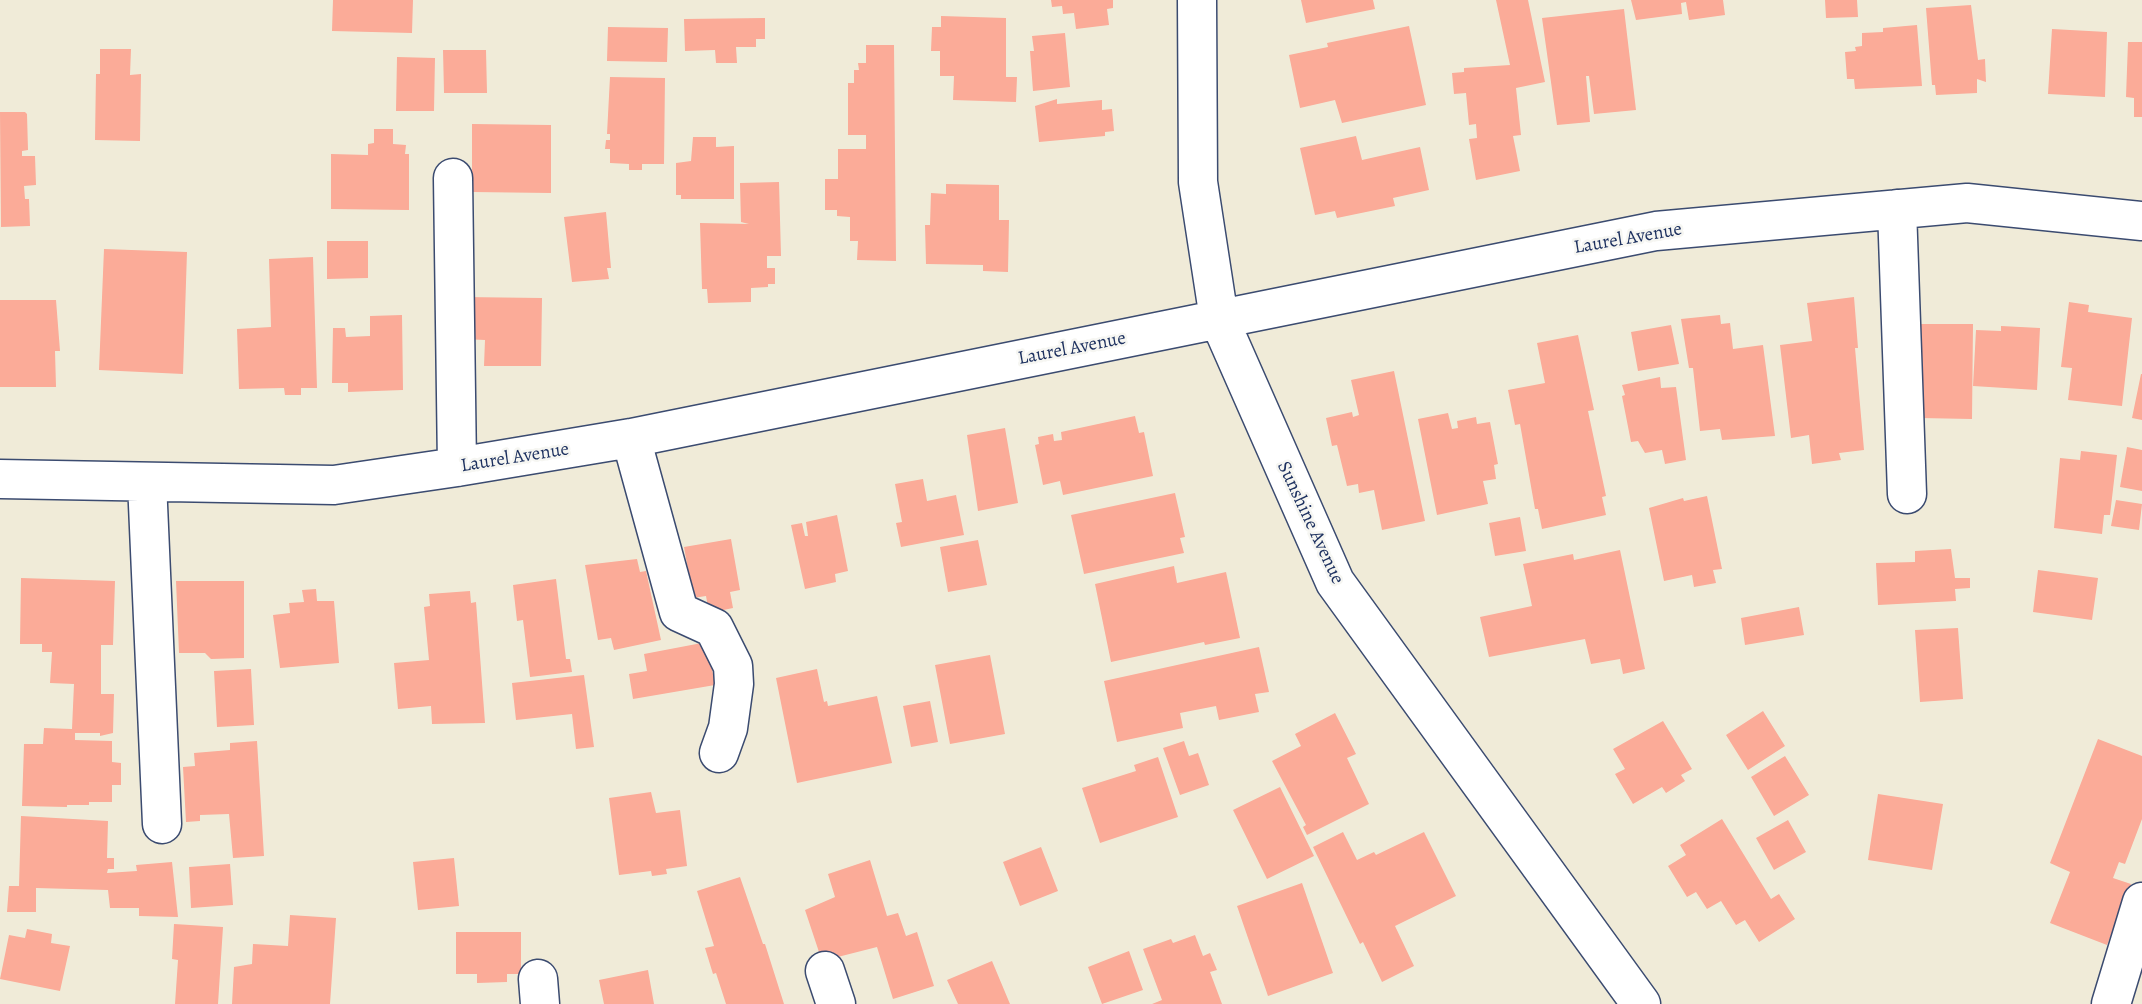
<!DOCTYPE html>
<html>
<head>
<meta charset="utf-8">
<style>
	body { margin:0 }
	canvas { display:block; background:#f0ebd8 }
</style>
</head>
<body>
<canvas width="2142" height="1004"></canvas>
<script>
const context = document.querySelector('canvas').getContext('2d');
context.lineJoin = 'round';
function fill(path, color) { context.fillStyle = color; context.fill(path, 'evenodd'); }
const toPath = rows => new Path2D(rows.map(r => 'M' + r).join(''));
function trace(path, color, width, dash) { context.strokeStyle = color; context.lineWidth = width; context.lineCap = dash ? 'butt' : 'round'; context.setLineDash(dash || []); context.stroke(path); }
function label(font, color, halo, rows, align = 'center') {
  context.font = font + ' Alegreya,serif'; context.lineWidth = 5; context.setLineDash([]); context.textBaseline = 'middle'; context.strokeStyle = halo; context.fillStyle = color; for (const [text, x, y, turn = 0] of rows) {
    context.save(); context.translate(x, y); context.rotate((+turn || 0) * Math.PI / 180); context.textAlign = isNaN(turn) ? turn : align; if (halo) context.strokeText(text, 0, 0); context.fillText(text, 0, 0); context.restore();
  }
}
fill(toPath([
	[333,0,413,0,412,33,332,31],
	[1051,0,1113,0,1113,8,1107,9,1109,25,1076,29,1074,13,1063,14,1062,6,1052,7],
	[1301,0,1373,0,1375,9,1306,23],
	[1496,0,1528,0,1545,82,1516,88,1521,135,1513,136,1520,171,1476,180,1469,139,1477,138,1476,124,1469,125,1466,93,1454,94,1452,73,1464,72,1464,68,1510,65],
	[1631,0,1723,0,1725,15,1689,20,1686,2,1681,3,1682,14,1636,20],
	[1825,0,1857,0,1858,17,1826,18],
	[1971,5,1978,60,1985,59,1986,82,1977,79,1977,93,1936,95,1935,85,1932,85,1926,8],
	[1624,9,1636,110,1594,114,1589,76,1586,76,1590,122,1557,125,1542,18],
	[941,16,1006,18,1006,77,1017,77,1016,102,953,100,954,76,940,76,940,51,931,51,932,27,941,27],
	[765,18,765,39,756,39,756,47,736,47,737,63,716,63,715,50,685,51,684,19],
	[1917,25,1922,86,1855,89,1854,79,1847,79,1845,52,1856,51,1855,47,1862,46,1862,33,1883,32,1883,28],
	[1409,26,1426,105,1342,123,1335,100,1300,108,1289,55,1328,47,1327,43],
	[608,27,668,28,667,62,607,61],
	[2052,29,2107,32,2105,97,2048,94],
	[1065,33,1070,87,1033,91,1030,51,1034,51,1032,36],
	[2128,42,2142,42,2142,117,2134,117,2134,98,2126,97],
	[866,45,894,45,896,261,857,260,858,241,850,241,850,217,837,216,837,210,825,210,825,179,838,179,838,149,866,149,866,135,848,135,848,83,854,83,854,70,859,70,858,63,866,63],
	[100,49,131,49,130,75,141,74,140,141,95,140,96,74,100,74],
	[443,50,486,50,487,93,444,93],
	[397,57,435,58,434,111,396,111],
	[610,77,665,78,664,164,642,164,642,170,629,170,629,164,610,163,610,149,605,149,606,140,610,140,610,134,607,134],
	[1057,99,1057,104,1102,100,1102,110,1112,109,1114,131,1105,132,1105,136,1039,142,1035,106],
	[0,112,25,112,27,114,28,150,22,151,22,156,35,156,36,185,24,186,25,199,29,199,30,226,1,227],
	[472,124,551,125,551,193,472,192],
	[374,129,393,129,393,144,406,145,405,154,409,154,409,210,331,209,331,154,368,155,368,144,374,143],
	[1356,136,1362,160,1420,147,1429,190,1393,198,1395,206,1337,218,1335,211,1315,215,1300,148],
	[693,137,716,137,716,147,734,146,734,199,681,199,681,195,676,195,676,163,691,161],
	[779,182,781,256,767,256,767,268,775,268,775,284,768,284,768,287,751,288,751,302,708,303,707,289,702,289,700,223,749,224,741,222,740,183],
	[946,184,999,185,999,220,1009,220,1008,272,983,271,983,265,926,264,925,225,930,225,931,193,946,194],
	[606,212,611,268,607,268,609,279,572,282,564,217],
	[327,241,368,241,368,278,327,279],
	[104,249,187,252,183,374,99,370],
	[313,257,317,388,301,388,301,395,285,395,284,388,239,389,237,329,271,327,269,259],
	[463,297,542,298,541,366,484,366,485,340,463,339],
	[1854,297,1858,348,1855,348,1864,450,1839,453,1841,460,1812,464,1809,435,1791,438,1780,345,1812,341,1807,303],
	[0,300,56,300,60,351,55,351,56,387,0,387],
	[2069,302,2089,305,2088,312,2132,318,2122,406,2068,400,2072,368,2061,367],
	[402,315,403,390,348,392,348,383,332,383,333,328,345,328,346,337,370,336,370,316],
	[1720,315,1721,324,1730,323,1733,349,1763,345,1775,436,1722,440,1720,429,1700,431,1693,368,1689,368,1681,319],
	[1921,324,1973,324,1972,419,1920,418],
	[1671,325,1679,364,1638,371,1631,332],
	[2001,326,2040,328,2037,390,1973,386,1976,330,2001,331],
	[1578,335,1594,410,1588,411,1606,496,1602,497,1606,515,1542,529,1538,509,1535,509,1520,424,1515,425,1508,390,1545,383,1537,343],
	[1394,371,1425,521,1382,530,1374,490,1359,493,1358,484,1347,486,1337,445,1332,446,1326,418,1352,412,1353,417,1359,415,1351,380],
	[2141,374,2142,374,2142,420,2132,418],
	[1660,377,1661,388,1676,387,1686,460,1665,464,1662,450,1645,453,1638,441,1631,442,1622,396,1625,395,1622,385],
	[1448,413,1452,429,1458,428,1457,421,1476,417,1477,424,1490,422,1498,464,1494,465,1496,479,1483,481,1488,504,1437,515,1418,419],
	[1135,416,1139,433,1144,432,1153,476,1063,495,1060,481,1043,485,1035,445,1039,444,1038,437,1053,434,1054,441,1062,440,1061,432],
	[1005,428,1018,503,978,511,967,435],
	[2127,447,2142,450,2142,491,2120,487],
	[2081,451,2117,455,2110,515,2104,515,2102,534,2054,528,2060,458,2080,460],
	[923,479,927,501,956,495,964,535,901,547,896,523,902,522,895,484],
	[1175,493,1185,537,1180,538,1184,553,1084,574,1071,515],
	[1707,496,1722,569,1713,570,1716,583,1694,587,1692,575,1664,581,1649,508,1683,498,1684,501],
	[2116,500,2142,504,2139,530,2111,526],
	[837,515,848,571,835,574,836,582,805,589,791,525,802,523,805,536,808,536,806,522],
	[1520,517,1526,551,1495,556,1489,523],
	[731,539,740,590,730,592,733,608,709,613,706,596,693,598,684,547],
	[978,540,987,585,948,592,940,547],
	[1951,549,1955,578,1970,578,1970,588,1955,589,1956,601,1878,605,1876,563,1915,562,1915,551],
	[1620,550,1645,669,1623,674,1620,659,1591,664,1585,639,1489,657,1480,617,1532,606,1523,564,1573,554,1574,560],
	[637,559,640,572,646,571,661,640,614,650,611,638,598,640,585,565],
	[1174,566,1177,583,1226,572,1240,638,1205,645,1204,642,1111,662,1095,584],
	[2038,570,2098,578,2092,620,2033,612],
	[21,578,115,581,113,645,101,645,101,694,114,694,113,733,100,736,100,733,75,733,75,740,112,741,112,762,121,763,121,785,112,785,112,802,89,802,89,805,67,805,67,807,22,806,24,744,43,744,44,728,72,729,74,684,50,683,52,652,42,652,42,644,20,644],
	[556,579,566,659,570,659,572,672,530,677,523,620,517,621,513,585],
	[176,581,244,581,244,658,211,659,205,653,179,653],
	[316,589,317,601,334,601,339,663,280,668,273,615,290,613,289,603,304,602,302,590],
	[470,591,471,603,476,602,485,723,432,724,431,706,398,709,394,663,429,660,424,607,430,606,429,594],
	[1799,607,1804,635,1745,645,1741,618],
	[1958,628,1963,699,1920,702,1915,630],
	[707,642,715,685,633,699,629,674,647,671,644,654],
	[1259,647,1269,692,1255,694,1259,712,1219,720,1216,706,1180,713,1183,728,1117,742,1104,681],
	[990,655,1005,734,950,744,935,665],
	[251,669,254,725,217,727,214,671],
	[817,669,824,702,827,701,828,706,877,696,892,763,797,783,776,678],
	[584,675,594,747,576,749,572,714,516,720,512,683],
	[930,701,938,742,911,747,903,706],
	[1763,711,1785,746,1748,770,1726,735],
	[1335,713,1356,754,1347,758,1369,804,1307,835,1303,827,1306,825,1272,761,1301,746,1295,734],
	[1663,721,1692,769,1681,775,1685,781,1666,793,1662,787,1633,804,1615,774,1625,769,1613,749],
	[2098,739,2142,756,2142,819,2125,864,2119,862,2113,878,2131,884,2107,945,2050,923,2070,872,2050,863],
	[257,741,264,856,233,858,229,814,200,815,200,821,186,822,183,767,195,766,194,753,230,750,230,743],
	[1184,741,1189,756,1198,753,1209,785,1180,795,1163,748],
	[1785,756,1809,795,1774,816,1751,777],
	[1158,757,1178,817,1100,843,1082,788,1136,771,1134,765],
	[1280,787,1314,856,1267,879,1233,810],
	[651,792,656,813,680,810,687,866,666,869,667,874,652,876,651,871,619,875,609,798],
	[1878,794,1943,804,1932,870,1868,860],
	[21,816,108,821,107,858,114,858,114,869,108,869,107,873,137,871,136,865,172,862,178,917,139,916,139,908,110,908,108,890,36,888,36,912,7,912,9,886,19,886],
	[1722,819,1771,899,1779,894,1795,919,1759,942,1745,920,1736,925,1721,901,1707,909,1696,892,1687,897,1668,866,1686,855,1680,845],
	[1788,820,1806,852,1774,870,1756,838],
	[1343,832,1357,860,1374,852,1376,855,1424,832,1456,896,1395,926,1414,966,1382,982,1363,942,1360,944,1313,847],
	[1041,847,1058,891,1020,906,1003,862],
	[454,858,459,906,418,910,413,862],
	[870,860,887,916,898,913,906,936,917,932,934,986,893,999,877,947,822,961,805,910,835,897,828,874],
	[230,864,233,905,191,908,189,867],
	[740,877,763,944,765,944,784,1004,726,1004,716,973,713,974,705,948,714,946,697,891],
	[1302,883,1333,973,1268,996,1237,906],
	[290,915,336,918,330,1004,232,1004,234,967,252,964,253,944,288,946],
	[174,924,223,927,218,1004,175,1004,178,960,172,959],
	[27,929,52,934,51,943,70,946,60,991,0,979,9,935,25,938],
	[456,932,521,932,521,974,507,974,507,982,477,983,477,974,456,974],
	[1195,935,1203,956,1210,953,1217,970,1210,972,1222,1004,1152,1004,1162,1000,1143,949,1171,939,1173,943],
	[1129,951,1143,990,1102,1004,1088,967],
	[992,961,1010,1004,958,1004,947,980],
	[648,970,654,1004,604,1004,599,980]
]), '#fbab98');
const minor = toPath([
	[1197,0,1198,182,1219,319,1335,582,1641,1004],
	[453,178,457,467],
	[1897,209,1907,494],
	[631,438,679,612,714,628,733,666,734,684,728,728,719,753],
	[0,479,334,485,457,467,631,438,1656,231,1967,203,2142,221],
	[147,482,162,824],
	[825,971,836,1004],
	[538,979,540,1004],
	[2111,1004,2142,902]
]);
trace(minor, '#3b4b70', 41);
trace(minor, '#fff', 38);
label('19px', '#1b2f5e', '#f6f6f2', [
	["Laurel Avenue",1628,239,-10],
	["Laurel Avenue",1072,349,-11],
	["Laurel Avenue",515,458,-9],
	["Sunshine Avenue",1310,523,65]
]);
</script>
</body>
</html>
